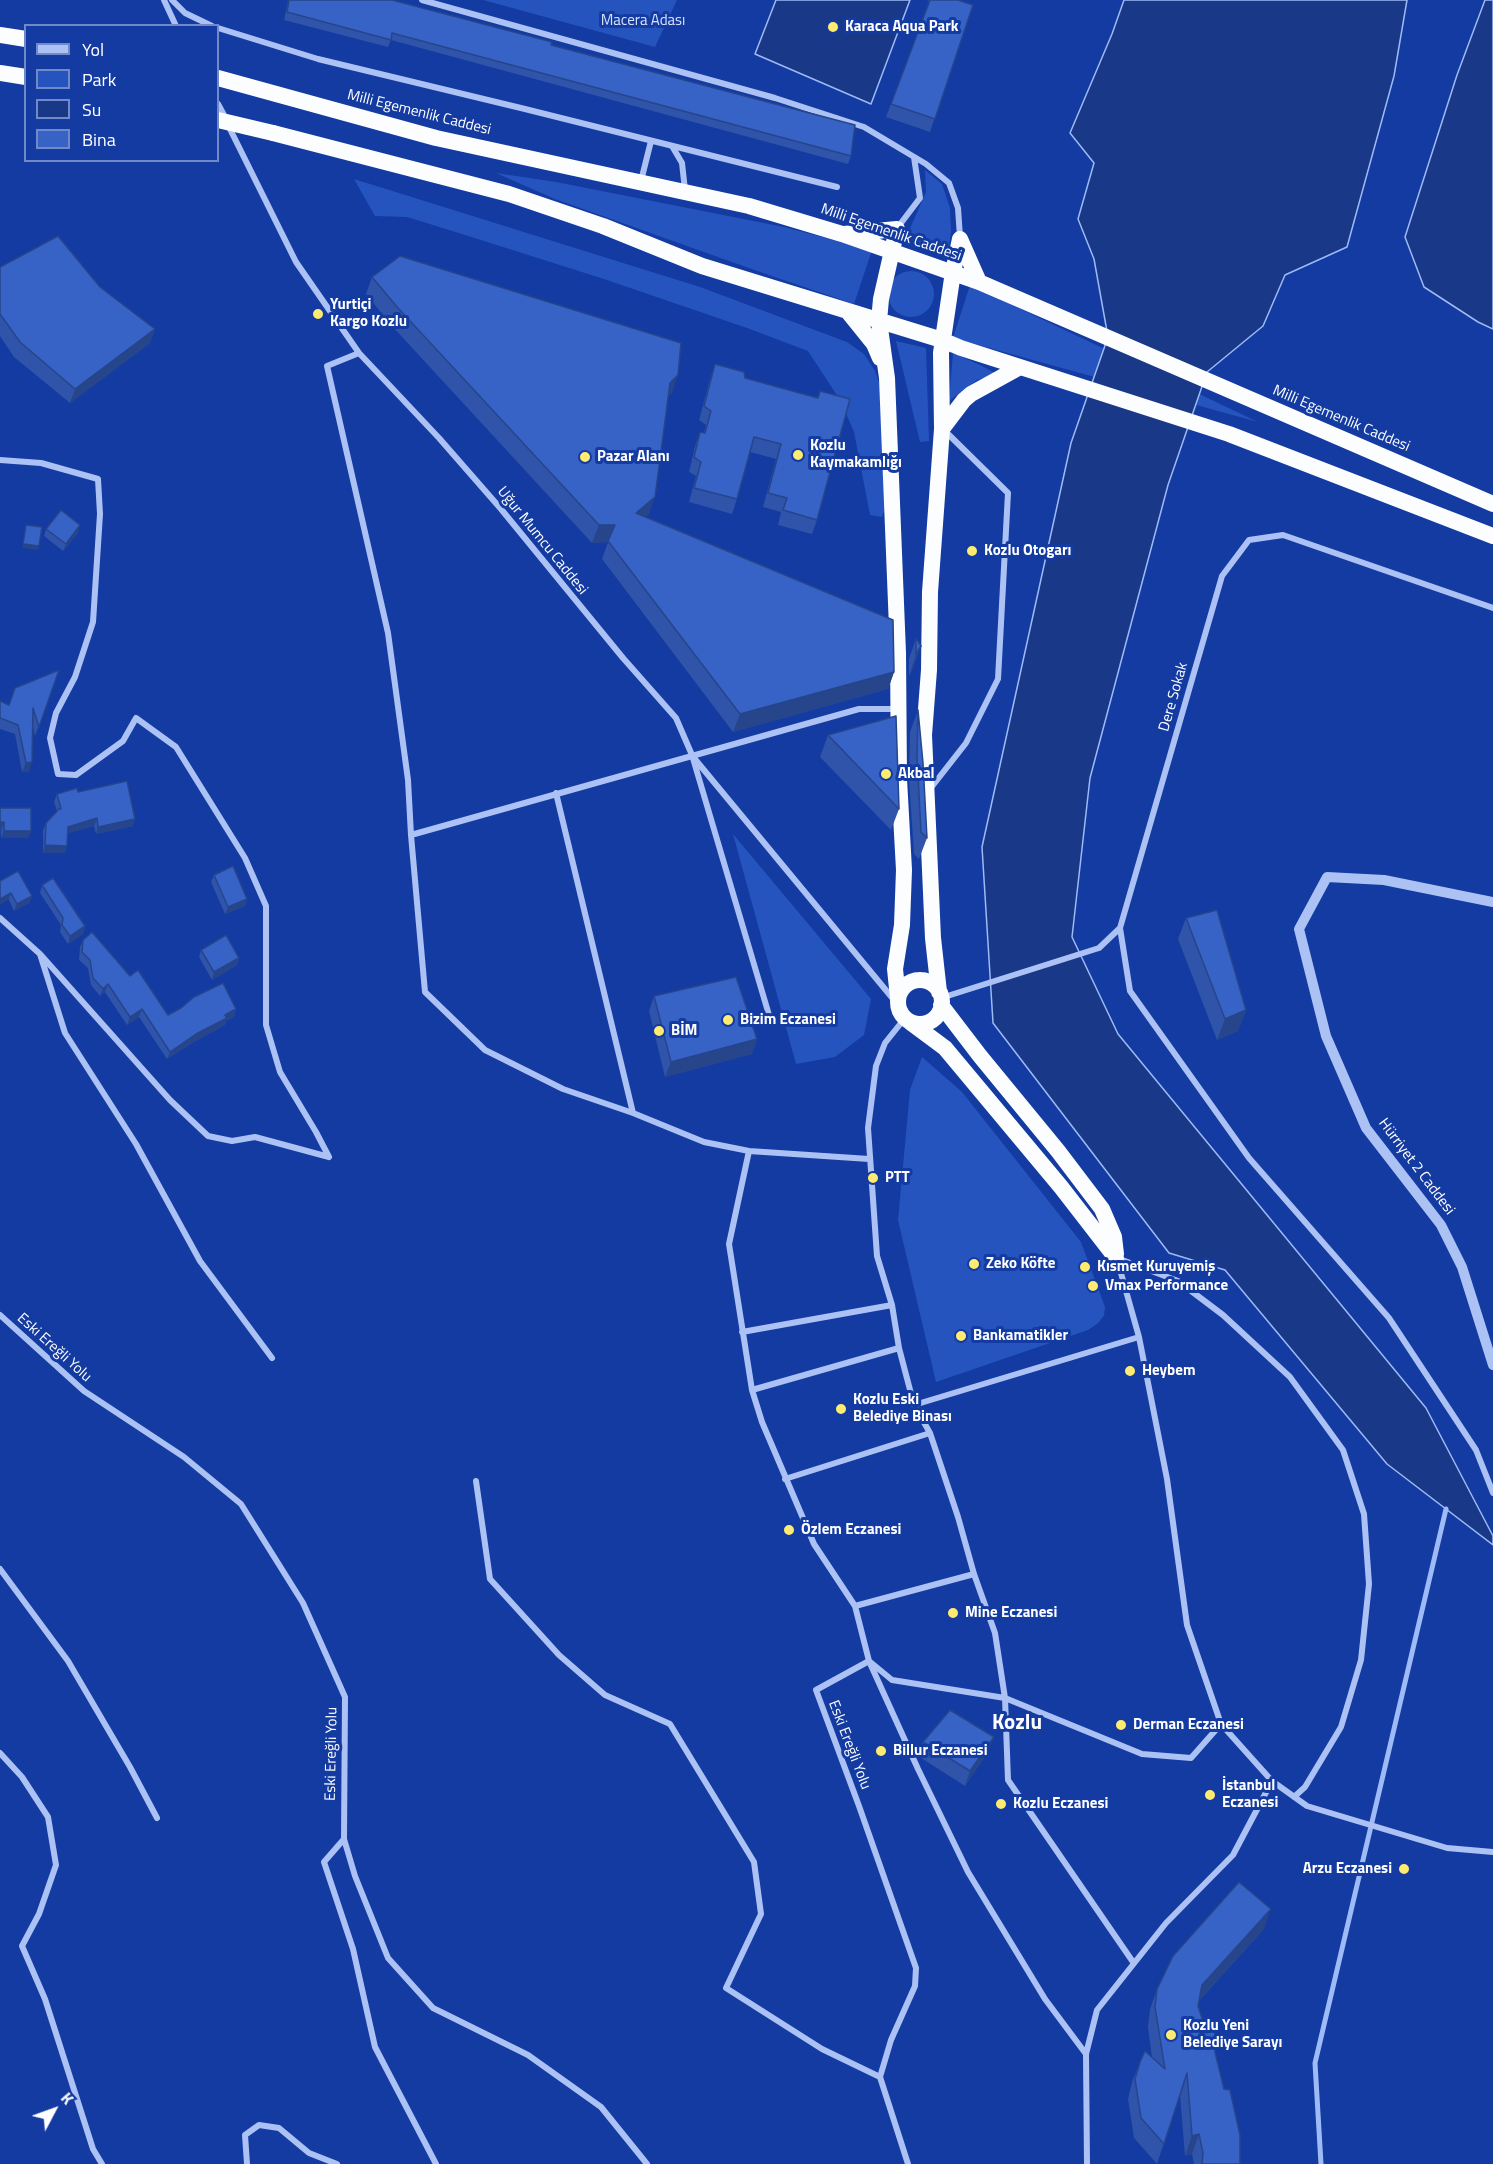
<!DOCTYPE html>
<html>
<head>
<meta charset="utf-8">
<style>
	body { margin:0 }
	#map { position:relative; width:1493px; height:2164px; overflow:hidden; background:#133ba1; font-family:"Titillium Web",sans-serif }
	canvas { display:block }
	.legend { position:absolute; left:24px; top:24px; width:195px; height:138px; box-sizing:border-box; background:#133ba1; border:2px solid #7189c7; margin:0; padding:8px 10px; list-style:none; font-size:18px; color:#fff }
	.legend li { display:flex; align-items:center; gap:12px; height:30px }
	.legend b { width:30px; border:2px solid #7189c7 }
	.north { position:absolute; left:24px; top:2080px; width:60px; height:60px; -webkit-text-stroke:4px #133ba1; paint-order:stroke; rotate:49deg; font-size:16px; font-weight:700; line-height:24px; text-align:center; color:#fff }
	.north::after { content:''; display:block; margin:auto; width:21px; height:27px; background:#fff; clip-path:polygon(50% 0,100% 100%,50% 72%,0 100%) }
</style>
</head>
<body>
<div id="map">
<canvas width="1493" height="2164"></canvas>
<ul class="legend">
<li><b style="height:8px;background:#acc2f5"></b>Yol</li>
<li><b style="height:16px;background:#2654bf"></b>Park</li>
<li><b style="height:16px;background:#193887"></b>Su</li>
<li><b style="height:16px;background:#3762c6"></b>Bina</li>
</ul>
<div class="north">K</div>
</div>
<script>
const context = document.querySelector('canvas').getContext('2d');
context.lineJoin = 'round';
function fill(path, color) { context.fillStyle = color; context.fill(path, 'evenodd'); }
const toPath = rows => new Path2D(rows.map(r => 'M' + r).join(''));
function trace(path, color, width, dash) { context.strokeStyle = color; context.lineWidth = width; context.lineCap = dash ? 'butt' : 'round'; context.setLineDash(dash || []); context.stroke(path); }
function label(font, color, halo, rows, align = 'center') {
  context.font = font + ' "Titillium Web",sans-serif'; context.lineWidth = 6; context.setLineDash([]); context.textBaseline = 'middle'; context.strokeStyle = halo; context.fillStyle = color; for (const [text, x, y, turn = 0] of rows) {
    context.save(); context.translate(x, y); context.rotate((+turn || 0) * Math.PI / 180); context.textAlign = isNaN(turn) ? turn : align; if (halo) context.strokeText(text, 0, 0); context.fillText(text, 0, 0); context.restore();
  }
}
fill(toPath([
	[483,0,677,0,655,47],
	[925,170,942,184,950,208,951,232,947,257,905,240,926,192],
	[496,173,556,182,784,227,872,250,854,304,763,273,555,199],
	[354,179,700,287,847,342,864,354,875,371,881,388,886,504,882,517,870,515,854,432,840,400,808,351,747,328,604,279,462,234,407,217,375,216],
	'888 294a23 23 0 1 1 46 0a23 23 0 1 1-46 0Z',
	[970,285,1258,422,953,338],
	[896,341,926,348,929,441,920,442],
	[953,353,980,365,997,374,977,380,949,401],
	[733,834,871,999,864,1035,835,1057,796,1064],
	[922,1057,962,1092,1081,1242,1105,1307,1104,1316,1097,1324,1088,1330,936,1382,898,1220,910,1090]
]), '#2654bf');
const water = toPath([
	[776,0,910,0,871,104,755,54,776,0],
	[1124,0,1407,0,1394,76,1347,247,1285,275,1263,326,1207,372,1168,485,1090,778,1072,937,1118,1034,1426,1408,1493,1536,1493,1545,1387,1464,1225,1270,1169,1253,993,1023,982,847,1071,443,1108,337,1094,259,1078,219,1094,163,1070,133,1112,34,1124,0],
	[1485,0,1493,0,1493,329,1478,322,1424,287,1405,237,1457,75,1485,0]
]);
fill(water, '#193887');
trace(water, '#9ebaf7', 1.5);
trace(toPath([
	[1321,2164,1315,2063,1446,1509]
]), '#9ebaf7', 5);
trace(toPath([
	[164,0,176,26],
	[172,0,185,13,212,26],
	[422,0,775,98,864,127,926,164,949,183,958,208,960,237],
	[218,28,318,59,525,109,837,187],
	[218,104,225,117],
	[229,127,296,262,359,353,327,366,388,633,408,780,411,835,425,992,485,1050,563,1089,633,1113,704,1142,749,1151,869,1159],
	[672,146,682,163,685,190],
	[641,181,651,141],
	[898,227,920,198,914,157],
	[359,353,439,438,501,509,623,658,676,718,692,755,769,1015],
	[0,460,41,463,98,479,100,514,93,622,75,677,56,713,50,738,58,774,76,775,123,741,136,718,176,747,245,858,266,906,266,1025,280,1072,316,1132,329,1157],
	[694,758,894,1000],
	[930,789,966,743,998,679,1008,493,945,431],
	[556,793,633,1113],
	[411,835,859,709,897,709],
	[0,918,40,954,170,1100,208,1136,232,1141,255,1137,329,1157],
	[1120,928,1130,991,1249,1158,1389,1318,1476,1450,1493,1493],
	[40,954,65,1033,136,1144,200,1261,272,1358],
	[941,998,1099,948,1120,928,1222,576,1249,540,1283,535,1493,608],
	[905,1018,885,1043,876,1066,868,1128,877,1256,892,1305,899,1348,914,1405,930,1433,958,1517,974,1574,995,1633,1005,1698,1008,1780,1133,1962],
	[749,1151,729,1244,752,1390,762,1422,814,1544,855,1606,869,1661,918,1769,968,1872,1045,1999,1086,2054],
	[1117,1258,1178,1281,1223,1315,1290,1377,1343,1450,1364,1514,1369,1584,1361,1660,1341,1727,1305,1787,1294,1797],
	[1117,1259,1139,1337,1167,1479,1187,1625,1221,1724,1272,1781,1307,1806,1447,1848,1493,1852],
	[0,1315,84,1391,184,1457,241,1504,303,1603,345,1697,344,1839,355,1876,388,1958,433,2008,528,2055,601,2107,647,2164],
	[742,1332,892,1305],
	[752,1390,899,1348],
	[914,1405,1139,1337],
	[785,1479,930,1433],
	[476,1481,490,1579,559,1655,605,1695,670,1724,754,1862,761,1914,726,1988,822,2049,880,2077],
	[0,1569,68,1661,130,1767,157,1818],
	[855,1606,974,1574],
	[0,1753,22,1777,48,1817,56,1865,39,1914,22,1946,45,1999,93,2149,102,2164],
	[344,1839,324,1862,353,1949,375,2047,436,2164],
	[247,2164,245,2135,259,2125,279,2128,309,2153,337,2164],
	[908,2164,880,2077,891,2040,915,1986,916,1968,859,1806,816,1690,869,1661,892,1680,1005,1698,1142,1754,1191,1758,1221,1724],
	[1087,2164,1086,2054,1097,2010,1166,1923,1233,1855,1272,1781]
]), '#acc2f5', 6);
trace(toPath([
	[1493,902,1384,880,1327,877,1299,929,1326,1036,1366,1128,1441,1225,1462,1267,1493,1365]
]), '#acc2f5', 10);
trace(toPath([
	[0,35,26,39],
	[0,73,26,77],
	[218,78,436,138,749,206,842,234,979,282,1493,504],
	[273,133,509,194,603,226,702,266,942,340,961,348,1229,434,1493,536],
	[844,234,897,229,881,299,879,321,887,378,898,653,899,779,904,870,902,925,895,969,898,998],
	[960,239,979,282],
	[849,313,874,344,880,358],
	[942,429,964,400,971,394,1020,367],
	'898 1002a22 22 0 1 1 44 0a22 22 0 1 1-44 0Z',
	[939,992,933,938,924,735,929,670,930,592,942,429,941,353,953,272,960,239],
	[941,1005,980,1056,1058,1151,1102,1209,1114,1237,1116,1254],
	[910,1022,945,1048,1061,1187,1116,1258]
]), '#fcfdff', 16);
trace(toPath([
	[218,120,273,133]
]), '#fcfdff', 16);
fill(toPath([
	[288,0,392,0,551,45,851,156,848,164,391,40,388,47,284,20],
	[927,0,958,0,973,5,930,132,886,117,929,1],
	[0,267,100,287,155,329,150,343,70,403,14,357,0,336],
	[372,277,672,393,668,396,649,514,645,517,894,672,888,689,733,732,602,559,608,542,592,543,392,326,366,294],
	[715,364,745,378,817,398,820,391,817,520,812,534,778,525,781,512,763,507,776,459,750,452,737,499,732,514,689,502,696,476,689,472,695,446,700,432,704,433,706,425,699,420,710,379],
	[46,529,78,533,63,551,44,536],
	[916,638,921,646,913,668,909,676,909,659],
	[59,670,35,736,33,728,29,772,22,772,15,734,0,729,0,701,9,705],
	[918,710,927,838,919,859,914,854,909,779,910,732],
	[828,735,899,809,891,830,820,757],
	[78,792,133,826,96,834,94,826,68,833,65,853,43,853,43,830,46,823,57,811,54,802,57,794],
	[0,808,31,831,28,838,1,838],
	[214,875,247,899,245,906,225,914,211,882],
	[0,881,32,896,29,903,14,911],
	[42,885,85,926,83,934,68,944,60,932,61,925,40,893],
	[1186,918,1246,1010,1238,1031,1217,1040,1178,939],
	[83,940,130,976,168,1015,236,1009,234,1017,226,1021,225,1025,194,1042,167,1059,139,1017,127,1025,105,992,100,996,91,985,88,968,79,960,80,947],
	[201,950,239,958,237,965,212,980,199,957],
	[654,996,757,1039,752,1054,665,1077,649,1011],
	[923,1742,988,1752,965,1786,918,1756],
	[1264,1929,1199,2001,1198,2006,1207,2033,1215,2052,1240,2164,1194,2164,1192,2154,1185,2156,1180,2095,1157,2164,1134,2138,1128,2099,1132,2082,1140,2062,1152,2058,1148,2027,1150,2009,1157,1989]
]), '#2f54aa');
fill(toPath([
	[155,329,150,343,70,403,75,389],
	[678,375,672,393,663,400,670,383],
	[655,497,649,514,629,530,636,513],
	[80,525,78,533,63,551,66,544],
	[599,525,615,525,608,542,592,543],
	[23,544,39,546,38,550,22,548],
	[921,646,913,668,909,676,916,654],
	[894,672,888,689,733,732,740,714],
	[32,762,29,772,22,772,26,763],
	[97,818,94,826,65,834,68,827],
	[135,819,133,826,96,834,98,827],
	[0,822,4,822,1,830,0,830],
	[4,831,31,831,28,838,1,838],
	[45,845,67,846,65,853,43,853],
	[11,893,8,900,0,905,0,899],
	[32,896,29,903,14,911,17,904],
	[247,899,245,906,225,914,228,907],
	[85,926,83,934,68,944,70,936],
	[239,958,237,965,212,980,214,972],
	[108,984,105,992,100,996,103,989],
	[142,1009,139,1017,127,1025,130,1017],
	[236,1009,234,1017,226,1021,225,1025,194,1042,167,1059,170,1052,225,1015],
	[1246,1010,1238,1031,1217,1040,1225,1019],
	[757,1039,752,1054,665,1077,671,1062],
	[994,1737,988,1752,965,1786,970,1771],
	[1271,1909,1264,1929,1195,2005,1202,1985],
	[1199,2134,1192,2154,1185,2156,1192,2136]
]), '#26458b');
const building = toPath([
	[289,0,392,0,552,42,551,45,855,125,851,156,392,33,391,40,287,12,289,0],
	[930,0,958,0,973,5,935,119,891,104,930,0],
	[58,236,100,287,155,329,75,389,20,342,0,314,0,267,58,236],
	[400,256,681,343,678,375,670,383,655,497,636,513,893,620,894,672,740,714,608,541,615,525,599,525,398,308,372,277,400,256],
	[715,364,744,372,745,378,818,398,820,391,850,399,817,520,783,510,787,498,768,493,781,444,754,437,737,499,694,488,701,462,694,457,700,432,705,433,711,411,704,406,715,364],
	[61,510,80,525,66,544,46,529,61,510],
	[26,525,42,527,39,546,23,544,26,525],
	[916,638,921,646,916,654,916,638],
	[59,670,39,727,33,708,32,762,26,763,18,725,0,718,0,701,9,705,15,688,59,670],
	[918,710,923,763,927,838,921,832,917,757,918,710],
	[896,716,899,809,828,735,896,716],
	[127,781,135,819,98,827,97,818,68,827,67,846,45,845,46,823,59,809,61,809,57,794,77,788,78,792,127,781],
	[0,808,31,808,31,831,4,831,4,822,0,822,0,808],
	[233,866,247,899,228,907,214,875,233,866],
	[18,871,32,896,17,904,11,893,0,899,0,881,18,871],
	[53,878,85,926,70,936,62,925,63,918,42,885,53,878],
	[1217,910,1246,1010,1225,1019,1186,918,1217,910],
	[92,932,130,976,138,970,168,1015,181,1008,194,997,223,983,236,1009,225,1015,227,1018,196,1034,170,1052,142,1009,130,1017,108,984,103,989,93,978,90,960,82,952,83,940,92,932],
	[226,935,239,958,214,972,201,950,226,935],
	[736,977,757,1039,671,1062,654,996,736,977],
	[950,1710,994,1737,970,1771,923,1742,950,1710],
	[1239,1882,1271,1909,1202,1985,1198,2006,1207,2033,1215,2030,1215,2052,1224,2089,1230,2090,1240,2135,1240,2164,1202,2164,1203,2153,1199,2134,1192,2136,1187,2073,1164,2144,1141,2118,1135,2079,1140,2062,1145,2051,1165,2069,1155,2007,1157,1989,1173,1956,1239,1882]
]);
fill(building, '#3762c6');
trace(building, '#26458b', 1.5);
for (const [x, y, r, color] of [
	[833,27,6,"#ffeb70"],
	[318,314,6,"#ffeb70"],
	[798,455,6,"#ffeb70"],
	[585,457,6,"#ffeb70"],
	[972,551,6,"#ffeb70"],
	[886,774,6,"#ffeb70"],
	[728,1020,6,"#ffeb70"],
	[659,1031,6,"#ffeb70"],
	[873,1178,6,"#ffeb70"],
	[974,1264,6,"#ffeb70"],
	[1085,1267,6,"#ffeb70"],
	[1093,1286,6,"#ffeb70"],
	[961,1336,6,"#ffeb70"],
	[1130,1371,6,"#ffeb70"],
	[841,1409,6,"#ffeb70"],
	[789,1530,6,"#ffeb70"],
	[953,1613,6,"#ffeb70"],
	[1121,1725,6,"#ffeb70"],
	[881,1751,6,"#ffeb70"],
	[1210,1795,6,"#ffeb70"],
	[1001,1804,6,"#ffeb70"],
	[1404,1869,6,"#ffeb70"],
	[1171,2035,6,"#ffeb70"]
]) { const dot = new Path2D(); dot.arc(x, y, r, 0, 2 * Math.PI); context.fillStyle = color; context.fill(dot); trace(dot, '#133ba1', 2); }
label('15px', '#d5e1fe', '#133ba1', [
	["Macera Adası",643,21]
]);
label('bold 15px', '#fff', '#133ba1', [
	["Karaca Aqua Park",845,27],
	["Yurtiçi",330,305],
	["Kargo Kozlu",330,322],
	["Kozlu",810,446],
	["Kaymakamlığı",810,463],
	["Pazar Alanı",597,457],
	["Kozlu Otogarı",984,551],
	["Akbal",898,774],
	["Bizim Eczanesi",740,1020],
	["BİM",671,1031],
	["PTT",885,1178],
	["Zeko Köfte",986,1264],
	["Kısmet Kuruyemiş",1097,1267],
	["Vmax Performance",1105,1286],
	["Bankamatikler",973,1336],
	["Heybem",1142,1371],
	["Kozlu Eski",853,1400],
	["Belediye Binası",853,1417],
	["Özlem Eczanesi",801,1530],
	["Mine Eczanesi",965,1613],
	["Derman Eczanesi",1133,1725],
	["Billur Eczanesi",893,1751],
	["İstanbul",1222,1786],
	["Eczanesi",1222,1803],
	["Kozlu Eczanesi",1013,1804],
	["Arzu Eczanesi",1392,1869,"right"],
	["Kozlu Yeni",1183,2026],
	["Belediye Sarayı",1183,2043]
], 'left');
label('15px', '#fff', '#133ba1', [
	["Milli Egemenlik Caddesi",419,113,14],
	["Milli Egemenlik Caddesi",891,233,19],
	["Milli Egemenlik Caddesi",1341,419,23],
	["Uğur Mumcu Caddesi",542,541,51],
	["Dere Sokak",1174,697,-74],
	["Hürriyet 2 Caddesi",1416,1167,53],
	["Eski Ereğli Yolu",54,1348,42],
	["Eski Ereğli Yolu",849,1745,69],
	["Eski Ereğli Yolu",332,1754,-89]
]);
label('bold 21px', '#fff', '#133ba1', [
	["Kozlu",1017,1724]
]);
</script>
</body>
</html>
